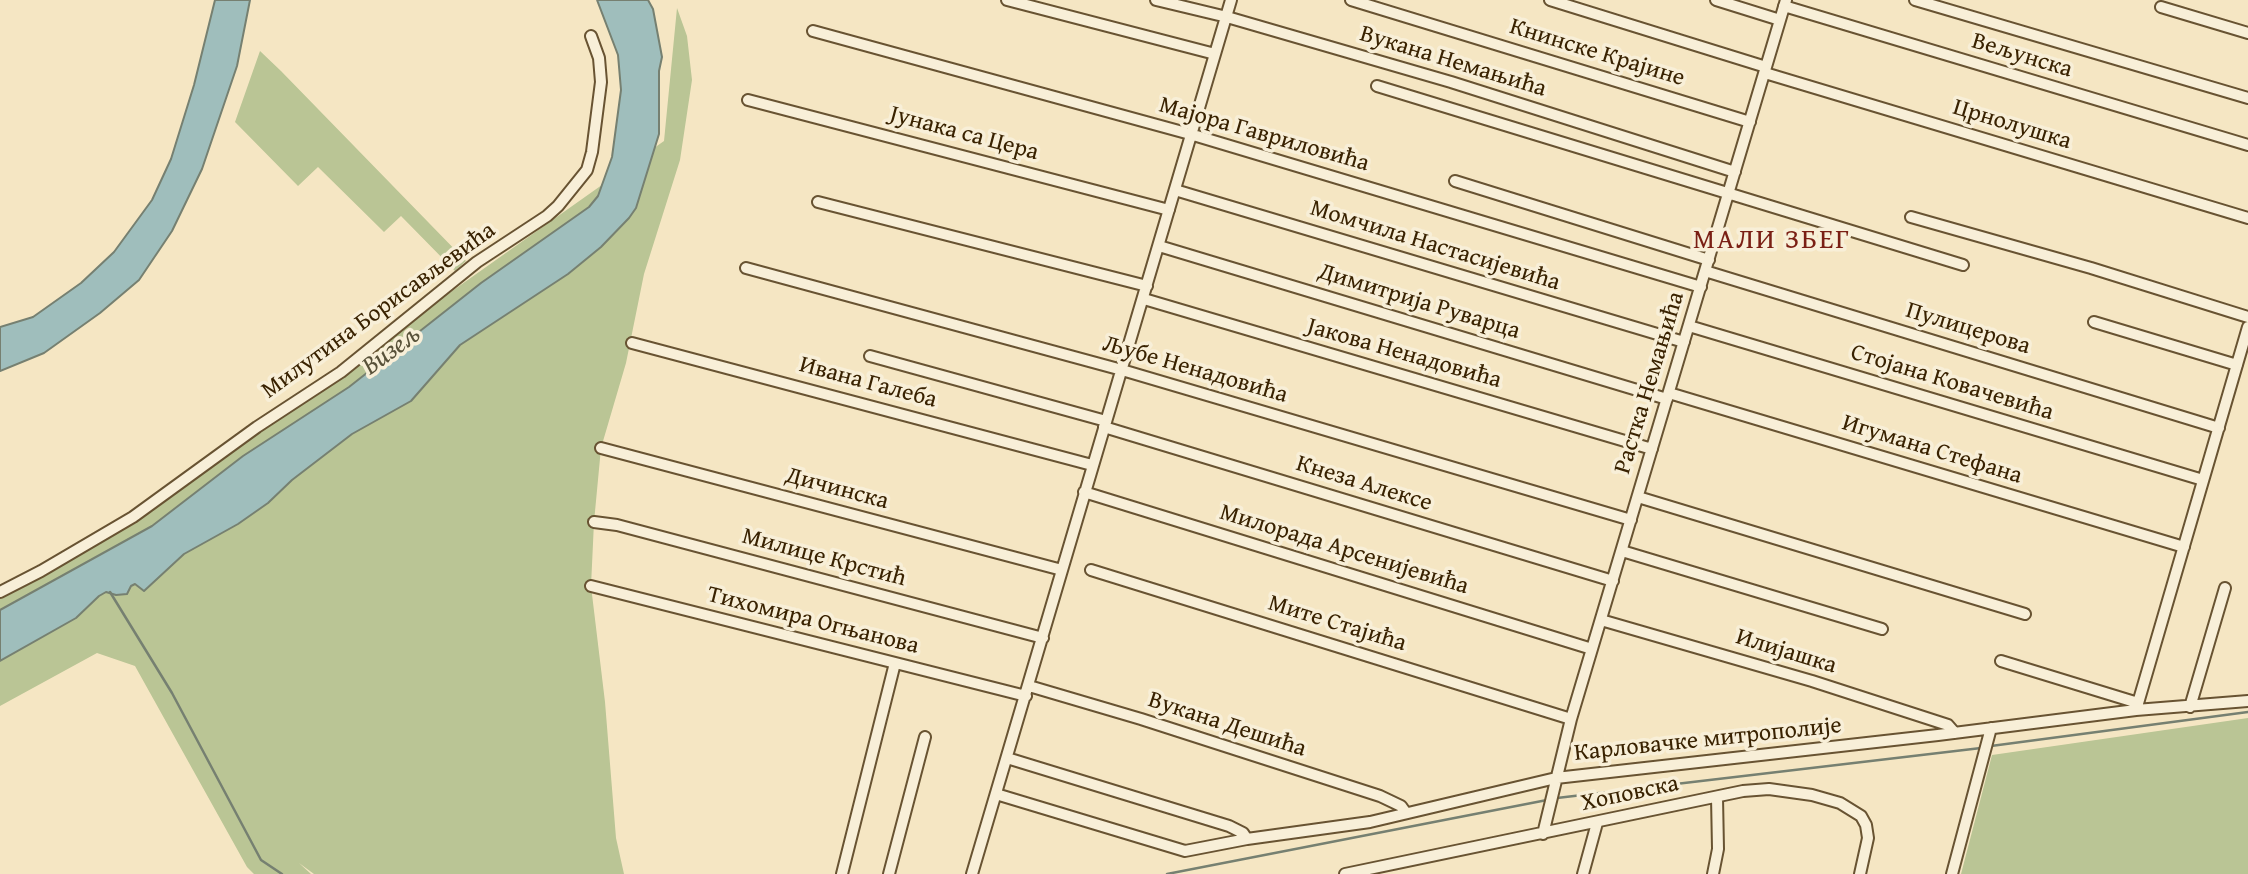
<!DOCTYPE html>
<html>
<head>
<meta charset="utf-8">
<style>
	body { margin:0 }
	canvas { display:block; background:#f5e6c3 }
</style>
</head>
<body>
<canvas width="2248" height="874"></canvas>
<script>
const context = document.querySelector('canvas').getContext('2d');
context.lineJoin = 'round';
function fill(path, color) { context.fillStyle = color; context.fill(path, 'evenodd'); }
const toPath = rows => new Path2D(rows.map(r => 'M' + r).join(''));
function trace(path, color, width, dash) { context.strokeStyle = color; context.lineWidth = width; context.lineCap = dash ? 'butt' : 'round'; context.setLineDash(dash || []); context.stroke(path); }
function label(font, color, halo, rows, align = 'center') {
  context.font = font + ' "Gentium Book Plus",serif'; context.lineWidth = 7; context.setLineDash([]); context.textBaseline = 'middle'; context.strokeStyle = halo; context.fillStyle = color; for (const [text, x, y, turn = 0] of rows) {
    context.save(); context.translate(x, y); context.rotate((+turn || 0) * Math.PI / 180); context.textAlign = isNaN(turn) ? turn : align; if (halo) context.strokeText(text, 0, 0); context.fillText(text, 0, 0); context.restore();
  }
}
fill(toPath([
	[677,8,687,36,692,80,680,160,644,274,626,363,601,448,594,522,591,586,605,702,616,838,624,874,314,874,299,863,311,874,254,874,247,867,135,666,97,653,0,706,0,592,133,517,664,141],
	[260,51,281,71,466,261,455,271,401,216,384,232,318,167,298,186,235,122],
	[2248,718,2248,874,1961,874,1992,755]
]), '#bac595');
const water = toPath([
	[215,0,250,0,237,66,202,169,172,231,139,280,100,313,44,353,0,371,0,327,33,317,81,283,114,252,152,200,171,159,194,85,215,0],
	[597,0,648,0,653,9,662,57,659,71,659,134,636,208,629,218,601,247,568,274,460,345,411,401,352,434,292,480,268,503,238,524,184,554,144,591,135,584,131,586,127,594,116,595,106,592,99,596,76,618,0,661,0,610,152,526,243,456,349,387,481,283,589,207,598,196,612,157,621,90,618,55,597,0]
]);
fill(water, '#9fbebc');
trace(water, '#768071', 2);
trace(toPath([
	[110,592,172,693,261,860,282,874],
	[1991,746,2248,712],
	[1557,798,1981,748],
	[1167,874,1547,800]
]), '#768071', 2.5);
const minor = toPath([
	[1007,0,1215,54],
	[1156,0,1227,17,1451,82,1735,172],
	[1351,0,1750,122],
	[1550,0,1766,67],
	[1716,0,1780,20],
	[1915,0,2248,98],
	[1784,6,2248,145],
	[2161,7,2248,33],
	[813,31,1190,134,1701,287],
	[1765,73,2248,218],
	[1377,86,1963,265],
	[748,100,1169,210],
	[1455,181,1709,260],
	[1175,190,1684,342],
	[818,202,1147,286],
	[1911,217,2091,268,2248,317],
	[1159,246,1667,399],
	[746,268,1122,370,1631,520],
	[1705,271,2219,428],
	[1144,299,1652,449],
	[2094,322,2237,365],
	[1689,326,2203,480],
	[632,343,1092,465],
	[870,356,1106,421],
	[1669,393,2184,547],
	[1104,427,1613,581],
	[601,448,1062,570],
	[1084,492,1592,649],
	[1638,497,2025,614],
	[594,522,617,525,1043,638],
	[1622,551,1882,629],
	[1091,570,1571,719],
	[591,586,1026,696],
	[0,592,41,571,133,517,257,427,341,372,477,262,547,216,558,206,587,170,592,152,601,82,599,58,591,36],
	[1601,620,1812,681,1948,725,1955,733],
	[2001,661,2138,703],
	[1029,686,1141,719,1380,796,1401,806,1406,813],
	[2190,707,2225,588],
	[2136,710,2248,327],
	[1007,758,1229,826,1243,833,1247,839],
	[996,794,1185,851,1247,839,1370,822,1556,778,1938,735,2136,710,2248,701],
	[1543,834,1571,719,1786,0],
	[842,874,895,663],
	[889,874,925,737],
	[972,874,1231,0],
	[1345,874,1743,791,1769,789,1812,795,1840,803,1861,816,1866,825,1868,838,1860,874],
	[1583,874,1597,823],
	[1713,874,1718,849,1717,797],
	[1952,874,1991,728]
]);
trace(minor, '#685332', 14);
trace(minor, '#f8efd8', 10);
label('24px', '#392201', '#f8efd8', [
	["Книнске Крајине",1597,53,17],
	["Вељунска",2022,56,17],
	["Вукана Немањића",1453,62,17],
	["Црнолушка",2012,125,17],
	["Јунака са Цера",964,134,15],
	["Мајора Гавриловића",1264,135,16],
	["Момчила Настасијевића",1435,246,17],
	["Димитрија Руварца",1419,302,17],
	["Милутина Борисављевића",379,311,-36],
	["Пулицерова",1968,329,17],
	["Јакова Ненадовића",1404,354,16],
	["Љубе Ненадовића",1195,370,16],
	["Ивана Галеба",868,383,15],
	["Растка Немањића",1650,383,-73],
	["Стојана Ковачевића",1952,383,17],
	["Игумана Стефана",1932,450,17],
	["Кнеза Алексе",1364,484,17],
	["Дичинска",837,489,15],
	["Милорада Арсенијевића",1344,550,17],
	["Милице Крстић",824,558,15],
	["Тихомира Огњанова",813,621,14],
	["Мите Стајића",1337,624,17],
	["Илијашка",1786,652,17],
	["Вукана Дешића",1227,725,18],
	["Карловачке митрополије",1708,740,-6],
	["Хоповска",1630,794,-12]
]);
label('italic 26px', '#585139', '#f8efd8', [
	["Визељ",392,351,-36]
]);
context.letterSpacing = '2px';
label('28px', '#7a1f14', '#f8efd8', [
	["МАЛИ ЗБЕГ",1772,241]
]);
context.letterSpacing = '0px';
</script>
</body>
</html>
